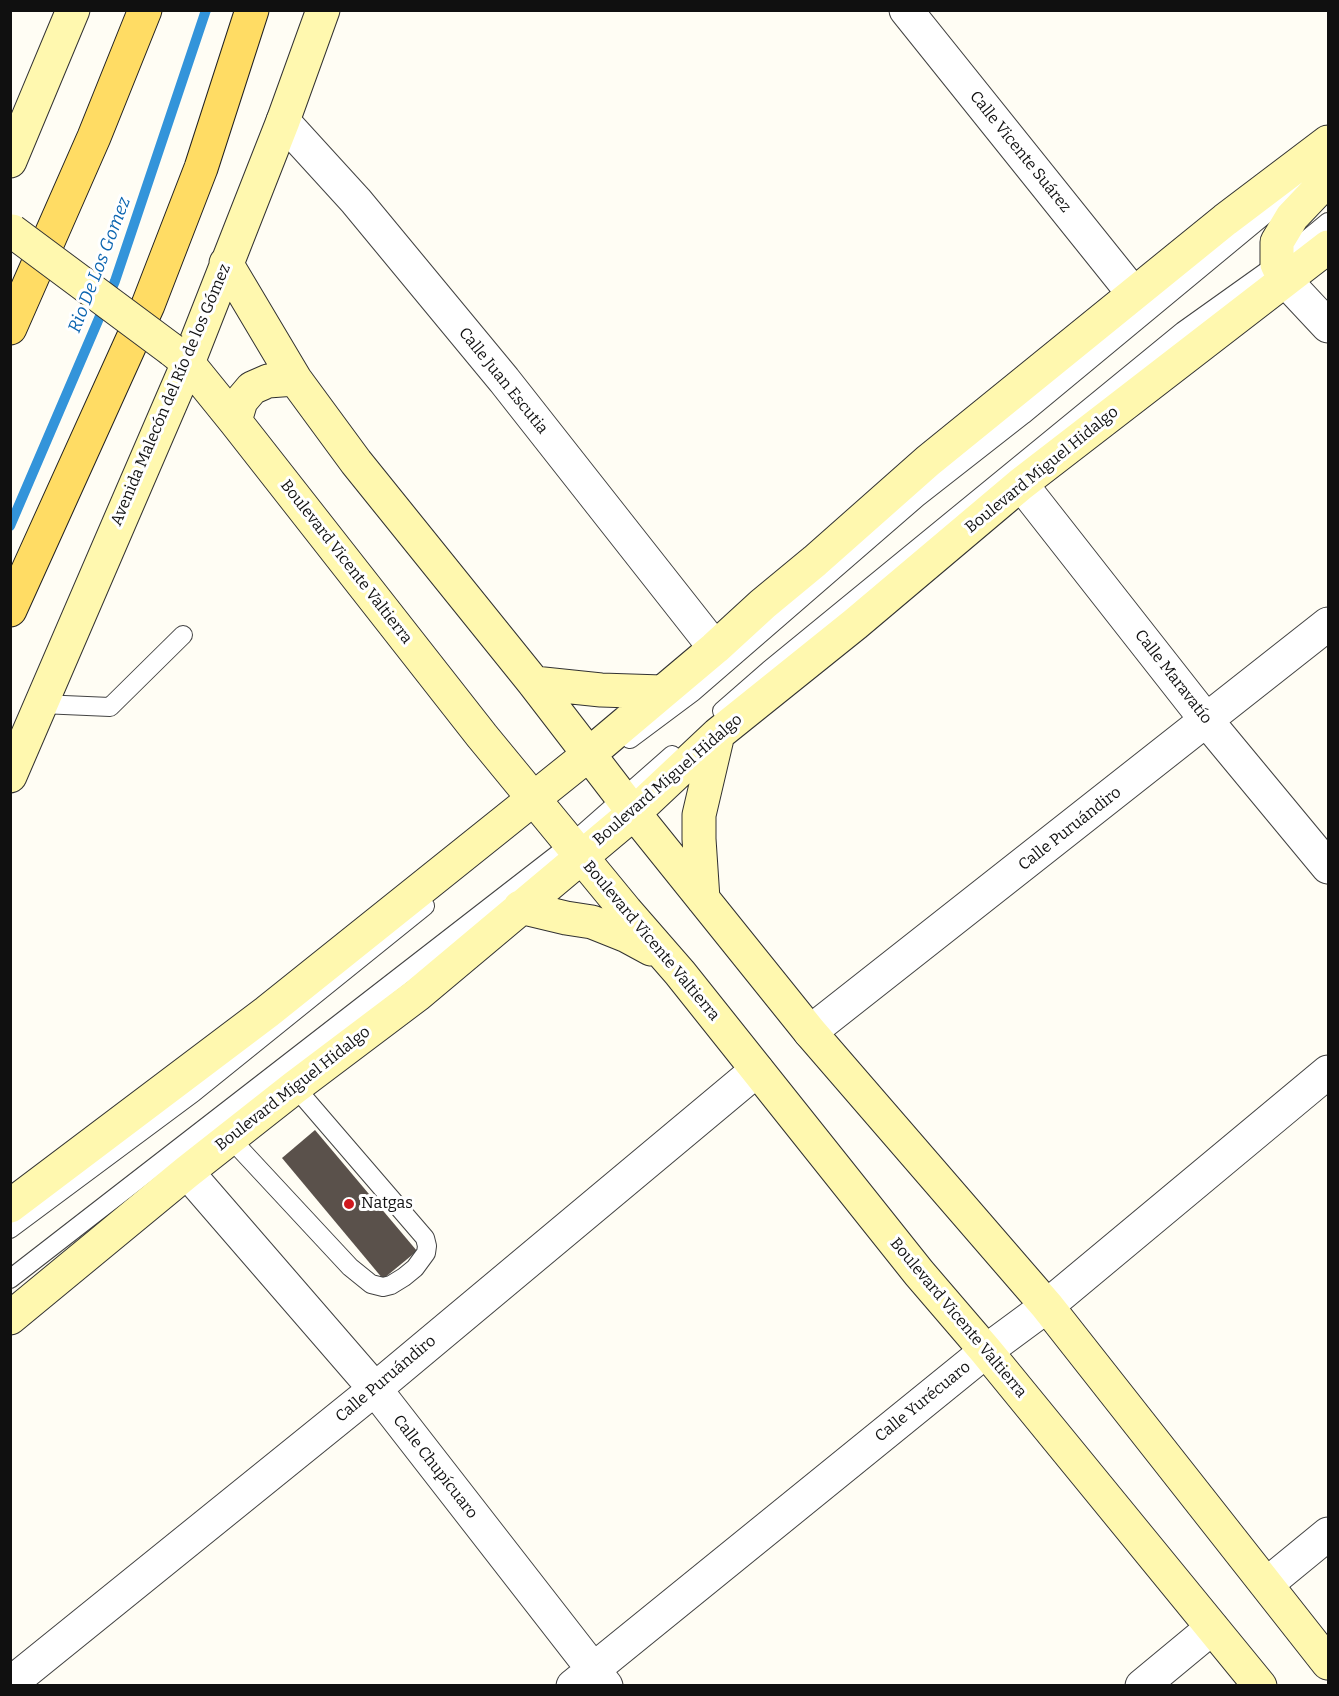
<!DOCTYPE html>
<html>
<head>
<meta charset="utf-8">
<style>
	body { margin:0 }
	#map { position:relative; width:1339px; height:1696px; overflow:hidden; background:#fffdf4; font-family:Bitter,serif }
	canvas { display:block }
	.frame { position:absolute; inset:0; border:12px solid #101010; pointer-events:none }
</style>
</head>
<body>
<div id="map">
<canvas width="1339" height="1696"></canvas>
<div class="frame"></div>
</div>
<script>
const context = document.querySelector('canvas').getContext('2d');
context.lineJoin = 'round';
const toPath = rows => new Path2D(rows.map(r => 'M' + r).join(''));
function trace(path, color, width, dash) { context.strokeStyle = color; context.lineWidth = width; context.lineCap = dash ? 'butt' : 'round'; context.setLineDash(dash || []); context.stroke(path); }
function fill(path, color) { context.fillStyle = color; context.fill(path, 'evenodd'); }
function label(font, color, halo, rows, align = 'center') {
  context.font = font + ' Bitter,serif'; context.lineWidth = 6; context.setLineDash([]); context.textBaseline = 'middle'; context.strokeStyle = halo; context.fillStyle = color; for (const [text, x, y, turn = 0] of rows) {
    context.save(); context.translate(x, y); context.rotate((+turn || 0) * Math.PI / 180); context.textAlign = isNaN(turn) ? turn : align; if (halo) context.strokeText(text, 0, 0); context.fillText(text, 0, 0); context.restore();
  }
}
trace(toPath([
	[10,526,115,281,206,10]
]), '#3394da', 10);
fill(toPath([
	[315,1130,417,1251,383,1279,282,1158]
]), '#5a514b');
const lane = toPath([
	[41,704,110,707,183,635],
	[722,711,769,670,1183,331,1277,264,1328,222],
	[630,739,693,692,917,498,1023,415,1314,174],
	[230,1138,350,1267,371,1284,383,1287,391,1285,404,1277,415,1268,426,1253,427,1246,425,1238,295,1087],
	[10,1229,193,1093,425,906],
	[10,1279,571,844,672,755]
]);
const street = toPath([
	[906,10,1133,293],
	[283,121,356,201,504,380,715,648],
	[1284,279,1328,326],
	[1021,484,1207,721,1328,867],
	[810,1032,1328,624],
	[187,1172,375,1389,606,1686],
	[1267,1584,1328,1534],
	[10,1684,375,1389,757,1070],
	[573,1686,986,1351,1047,1306,1328,1072],
	[1142,1686,1212,1628]
]);
const secondary = toPath([
	[10,161,73,10],
	[226,263,295,379,356,462,534,683,634,813,810,1032,1047,1306,1328,1663],
	[1284,279,1277,264,1277,242,1292,217,1328,179],
	[172,350,188,363,235,421,482,736,626,911,680,973,919,1273,986,1351,1260,1686],
	[235,421,241,401,252,388,268,381,295,379],
	[534,683,601,690,662,692],
	[10,776,188,363,283,121,323,10],
	[703,899,699,839,699,815,718,734],
	[520,907,566,918,592,922,627,936,651,949],
	[10,1206,267,1012,588,755,715,648,763,604,815,561,928,461,1225,220,1328,142],
	[10,1318,187,1172,295,1087,417,995,634,813,718,734,855,624,1021,484,1328,247]
]);
const primary = toPath([
	[10,328,94,137,145,10],
	[10,610,148,305,201,168,252,10]
]);
trace(lane, '#434343', 20);
trace(street, '#434343', 35);
trace(secondary, '#323232', 35);
trace(primary, '#212121', 35);
trace(lane, '#fff', 18);
trace(street, '#fff', 33);
trace(secondary, '#fff8af', 33);
trace(primary, '#ffdc64', 33);
const secondaryBridge = toPath([
	[12,231,172,350]
]);
trace(secondaryBridge, '#323232', 35, []);
trace(secondaryBridge, '#fff8af', 33);
for (const [x, y, r, color] of [
	[349,1204,6,"#cf191f"]
]) { const dot = new Path2D(); dot.arc(x, y, r, 0, 2 * Math.PI); context.fillStyle = color; context.fill(dot); trace(dot, '#fff', 2); }
label('16px', '#101010', '#fff', [
	["Calle Vicente Suárez",1020,152,51],
	["Calle Juan Escutia",503,381,51],
	["Avenida Malecón del Río de los Gómez",171,395,-67],
	["Boulevard Miguel Hidalgo",1042,470,-39],
	["Boulevard Vicente Valtierra",346,562,52],
	["Calle Maravatío",1173,677,52],
	["Boulevard Miguel Hidalgo",668,780,-41],
	["Calle Puruándiro",1070,829,-38],
	["Boulevard Vicente Valtierra",651,941,50],
	["Boulevard Miguel Hidalgo",293,1089,-38],
	["Boulevard Vicente Valtierra",958,1318,50],
	["Calle Puruándiro",386,1379,-40],
	["Calle Yurécuaro",923,1402,-39],
	["Calle Chupícuaro",435,1467,52]
]);
label('16px', '#101010', '#fff', [
	["Natgas",361,1204]
], 'left');
label('italic 18px', '#0c65b0', '#fff', [
	["Rio De Los Gomez",100,265,-69]
]);
</script>
</body>
</html>
